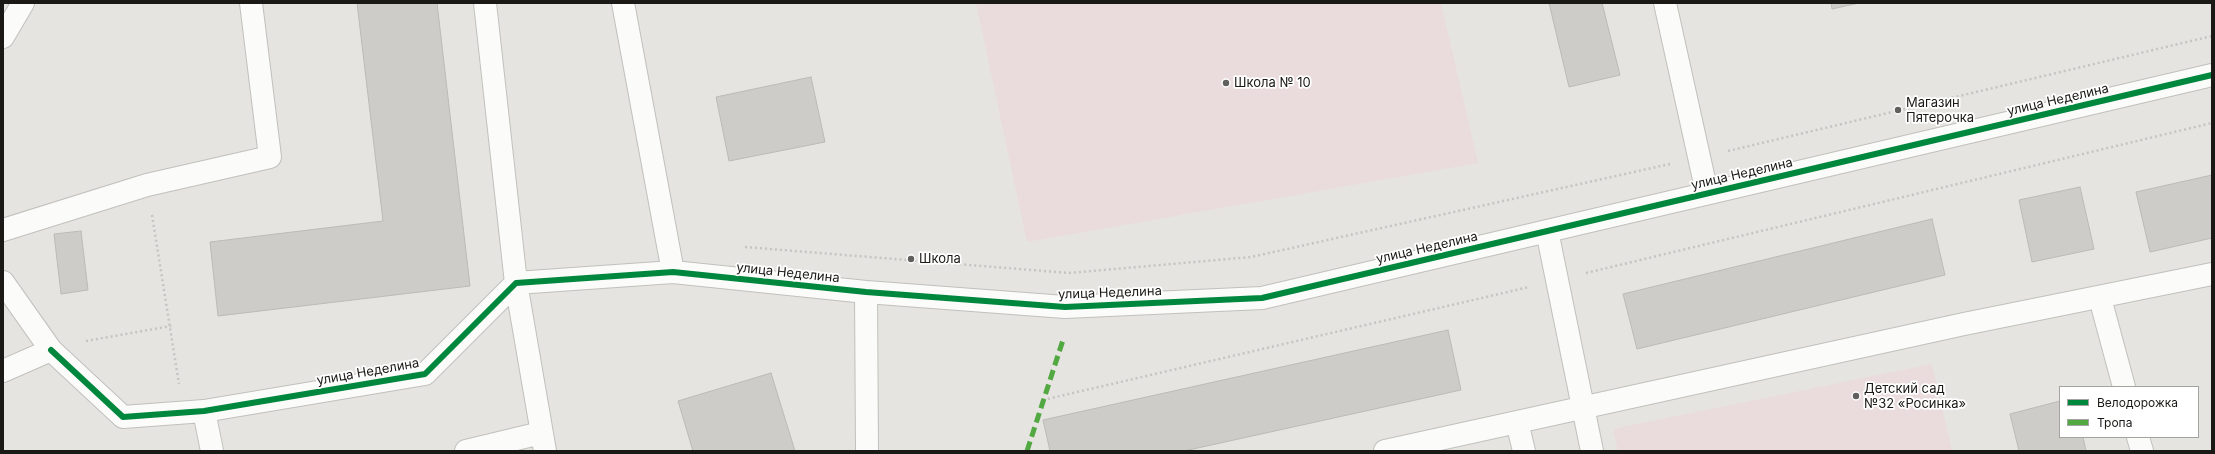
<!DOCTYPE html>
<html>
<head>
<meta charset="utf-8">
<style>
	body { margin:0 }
	#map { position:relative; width:2215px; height:454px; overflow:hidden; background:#e6e4e0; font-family:Inter,sans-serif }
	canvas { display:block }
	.frame { position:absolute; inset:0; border:4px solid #1a1916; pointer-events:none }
	.legend { position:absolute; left:2059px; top:386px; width:140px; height:52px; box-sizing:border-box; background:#fff; border:1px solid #a3a3a2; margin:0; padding:5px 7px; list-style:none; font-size:12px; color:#1a1916 }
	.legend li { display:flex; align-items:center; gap:8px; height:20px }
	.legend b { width:20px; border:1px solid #a3a3a2 }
</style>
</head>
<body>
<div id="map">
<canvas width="2215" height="454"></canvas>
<div class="frame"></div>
<ul class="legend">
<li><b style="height:5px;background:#00873e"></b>Велодорожка</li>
<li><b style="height:5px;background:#52a942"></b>Тропа</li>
</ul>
</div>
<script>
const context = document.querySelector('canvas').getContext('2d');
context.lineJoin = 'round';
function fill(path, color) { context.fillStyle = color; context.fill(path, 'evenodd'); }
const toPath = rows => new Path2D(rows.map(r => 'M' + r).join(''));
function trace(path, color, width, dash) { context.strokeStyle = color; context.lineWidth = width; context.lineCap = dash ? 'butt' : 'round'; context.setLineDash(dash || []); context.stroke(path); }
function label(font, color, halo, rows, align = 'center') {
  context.font = font + ' Inter,sans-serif'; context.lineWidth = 3.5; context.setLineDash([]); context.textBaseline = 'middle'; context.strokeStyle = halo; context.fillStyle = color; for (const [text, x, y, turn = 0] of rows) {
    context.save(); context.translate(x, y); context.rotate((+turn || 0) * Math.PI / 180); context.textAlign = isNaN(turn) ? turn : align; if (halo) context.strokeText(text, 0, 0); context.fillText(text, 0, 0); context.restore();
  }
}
fill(toPath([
	[976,3,1441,3,1478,163,1027,242],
	[1932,364,1952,451,1618,451,1613,429]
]), '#eadbdd');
const building = toPath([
	[357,3,437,3,470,286,218,316,210,242,383,221,357,3],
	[1549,3,1602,3,1620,75,1569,87,1549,3],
	[1831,3,1859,3,1832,9,1831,3],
	[811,77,825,142,729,161,716,97,811,77],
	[2212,175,2212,238,2150,252,2136,192,2212,175],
	[2080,187,2094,249,2032,262,2019,200,2080,187],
	[1932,219,1945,275,1637,349,1623,294,1932,219],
	[81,231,88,290,61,294,54,234,81,231],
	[1448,330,1461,390,1184,451,1050,451,1043,420,1448,330],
	[771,373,795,451,693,451,678,401,771,373],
	[2060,401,2060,437,2083,437,2086,451,2019,451,2010,414,2060,401]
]);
fill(building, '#cdccc8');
trace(building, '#bbbab6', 1);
const minor = toPath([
	[485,3,516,283,545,451],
	[623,3,673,272],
	[1665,3,1707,193],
	[3,37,23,3],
	[3,230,147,185,270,157,251,3],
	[1547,231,1592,451],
	[3,282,51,350,123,417,204,411,425,374,516,283,673,272,866,292,1065,307,1262,298,2212,75],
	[866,292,867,451],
	[2100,298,2124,387],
	[3,371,51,350],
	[204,411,212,451],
	[1517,422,1524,451],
	[2138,437,2142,451],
	[466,451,541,433],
	[1385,451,1964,324,2212,274]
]);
trace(minor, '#c1c0bc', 24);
trace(toPath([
	[1728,151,2212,36],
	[152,215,179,384],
	[745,247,1069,273,1251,257,1670,164],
	[1586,273,2212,123],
	[86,341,171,326],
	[1043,400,1529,287]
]), '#c5c4c3', 2.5, [2, 3]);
trace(minor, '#fbfbfa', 22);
trace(toPath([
	[1027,451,1063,340]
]), '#52a942', 5, [10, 5]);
trace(toPath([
	[51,350,123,417,204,411,425,374,516,283,673,272,866,292,1065,307,1262,298,2212,75]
]), '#00873e', 6);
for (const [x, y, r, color] of [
	[1226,83,4,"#61605d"],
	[1898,110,4,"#61605d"],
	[911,259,4,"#61605d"],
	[1856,396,4,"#61605d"]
]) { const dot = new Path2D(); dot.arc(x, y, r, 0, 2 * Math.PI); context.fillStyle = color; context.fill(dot); trace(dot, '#fff', 1.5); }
label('13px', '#1a1916', '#fff', [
	["Школа № 10",1234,83],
	["Магазин",1906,103],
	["Пятерочка",1906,118],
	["Школа",919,259],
	["Детский сад",1864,389],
	["№32 «Росинка»",1864,404]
], 'left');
label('13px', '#1a1916', '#fff', [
	["улица Неделина",2058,100,-13],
	["улица Неделина",1742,174,-13],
	["улица Неделина",1427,248,-13],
	["улица Неделина",788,273,6],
	["улица Неделина",1110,293,-2],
	["улица Неделина",368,372,-10]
]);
</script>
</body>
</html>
